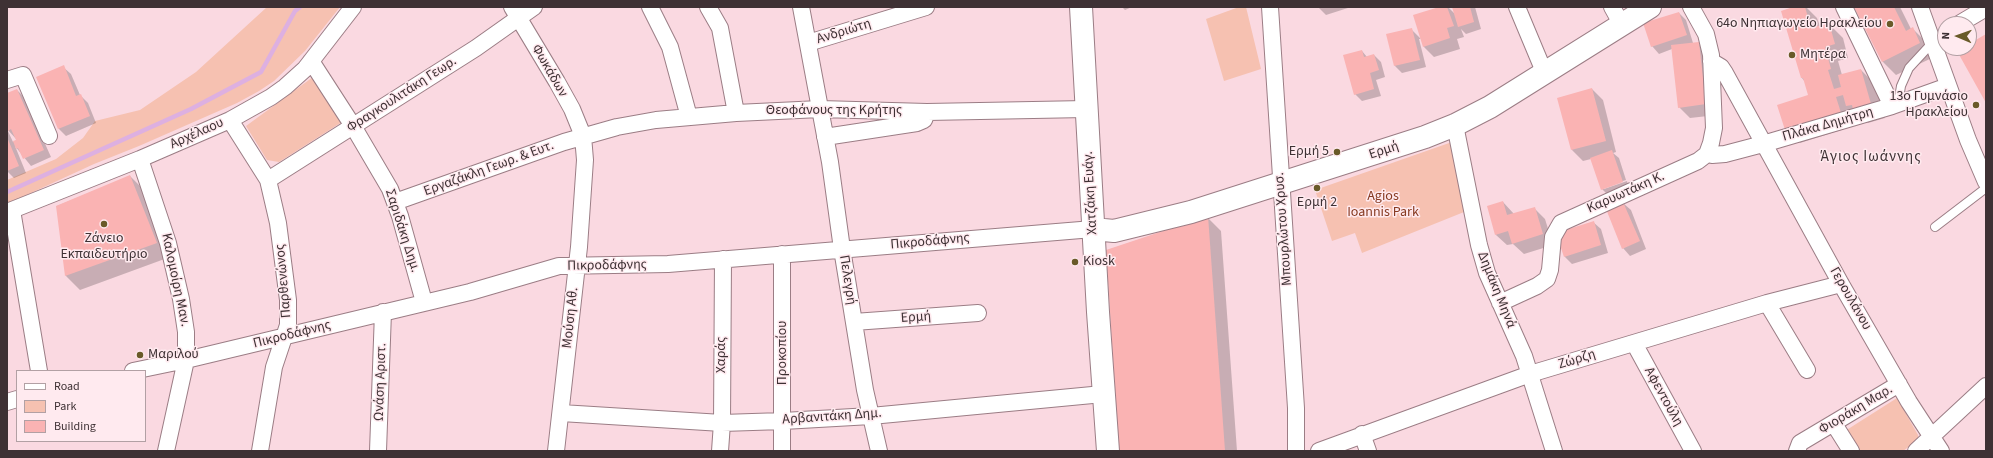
<!DOCTYPE html>
<html>
<head>
<meta charset="utf-8">
<style>
	body { margin:0 }
	#map { position:relative; width:1993px; height:458px; overflow:hidden; background:#fad9e1; font-family:"Source Sans 3",sans-serif }
	canvas { display:block }
	.frame { position:absolute; inset:0; border:8px solid #3e3134; pointer-events:none }
	.legend { position:absolute; left:16px; top:370px; width:130px; height:72px; box-sizing:border-box; background:#ffeaef; border:1px solid #b2a0a4; margin:0; padding:5px 7px; list-style:none; font-size:12px; color:#3e3134 }
	.legend li { display:flex; align-items:center; gap:8px; height:20px }
	.legend b { width:20px; border:1px solid #b2a0a4 }
	.north { position:absolute; left:1937px; top:16px; width:40px; height:40px; box-sizing:border-box; background:#ffeaef; border:1px solid #b2a0a4; border-radius:50%; rotate:272deg; font-size:11px; font-weight:700; line-height:16px; text-align:center; color:#3e3134 }
	.north::after { content:''; display:block; margin:auto; width:14px; height:18px; background:#695a28; clip-path:polygon(50% 0,100% 100%,50% 72%,0 100%) }
</style>
</head>
<body>
<div id="map">
<canvas width="1993" height="458"></canvas>
<div class="frame"></div>
<ul class="legend">
<li><b style="height:5px;background:#fff"></b>Road</li>
<li><b style="height:11px;background:#f6c1b1"></b>Park</li>
<li><b style="height:11px;background:#fab3b3"></b>Building</li>
</ul>
<div class="north">N</div>
</div>
<script>
const context = document.querySelector('canvas').getContext('2d');
context.lineJoin = 'round';
function fill(path, color) { context.fillStyle = color; context.fill(path, 'evenodd'); }
const toPath = rows => new Path2D(rows.map(r => 'M' + r).join(''));
function trace(path, color, width, dash) { context.strokeStyle = color; context.lineWidth = width; context.lineCap = dash ? 'butt' : 'round'; context.setLineDash(dash || []); context.stroke(path); }
function label(font, color, halo, rows, align = 'center') {
  context.font = font + ' "Source Sans 3",sans-serif'; context.lineWidth = 3; context.setLineDash([]); context.textBaseline = 'middle'; context.strokeStyle = halo; context.fillStyle = color; for (const [text, x, y, turn = 0] of rows) {
    context.save(); context.translate(x, y); context.rotate((+turn || 0) * Math.PI / 180); context.textAlign = isNaN(turn) ? turn : align; if (halo) context.strokeText(text, 0, 0); context.fillText(text, 0, 0); context.restore();
  }
}
fill(toPath([
	[267,7,340,7,305,51,274,81,259,91,237,103,139,146,94,164,7,204,7,180,56,159,83,138,95,121,140,110,196,72],
	[1239,7,1246,7,1261,69,1224,81,1206,19],
	[313,77,342,122,279,162,267,160,246,126],
	[1452,142,1464,212,1362,253,1355,233,1332,241,1315,190],
	[1897,398,1918,435,1918,440,1903,451,1857,451,1845,431]
]), '#f6c1b1');
fill(toPath([
	[1122,7,1132,7,1125,10],
	[1318,7,1351,7,1326,15],
	[1442,7,1448,7,1455,14,1453,7,1475,7,1481,29,1466,34,1461,29,1464,37,1457,39,1460,49,1434,57,1424,47,1421,39,1419,39,1426,67,1402,73,1395,66,1387,35,1411,29,1421,39],
	[1796,7,1806,7,1817,18,1820,26,1829,24,1843,38,1848,58,1838,61,1842,75,1861,70,1875,84,1885,118,1868,123,1849,111,1854,126,1800,143,1786,130,1809,96,1805,82,1802,78],
	[1855,7,1900,7,1911,29,1912,28,1926,42,1934,57,1896,75,1883,62],
	[1679,13,1686,20,1693,43,1698,43,1709,54,1717,115,1690,118,1679,107,1672,49,1659,54,1652,46],
	[1362,51,1367,57,1374,55,1381,62,1385,77,1376,80,1381,96,1362,101,1355,94],
	[63,67,71,74,80,95,88,103,96,123,66,136,59,129,38,77],
	[1592,89,1603,100,1616,152,1613,153,1619,158,1626,180,1604,187,1604,189,1627,181,1629,189,1609,196,1602,189,1591,159,1583,161,1572,150,1559,98],
	[17,90,24,97,51,157,31,166,15,146,26,173,14,178,7,171,7,129,13,142,17,140,7,129,7,94],
	[130,176,144,190,170,257,80,290,66,276,57,206],
	[1503,202,1514,214,1534,208,1545,219,1553,245,1524,254,1513,244,1507,245,1496,235],
	[1623,203,1631,210,1646,249,1630,256,1623,248],
	[1207,217,1221,231,1237,451,1120,451],
	[1593,222,1601,229,1608,253,1572,264,1565,257,1557,234]
]), '#0003');
trace(toPath([
	[7,192,191,109,261,72,295,11,300,7]
]), '#ddb0e1', 4.5);
fill(toPath([
	[1439,7,1447,7,1454,26,1447,28,1450,38,1423,47,1413,15],
	[1452,7,1470,7,1474,22,1458,27],
	[1793,7,1805,7,1811,28,1829,23,1835,44,1825,47,1831,69,1828,70,1834,89,1841,87,1838,75,1861,69,1871,104,1853,109,1852,105,1846,106,1843,95,1836,97,1841,113,1785,130,1777,105,1808,95,1803,78,1801,78,1781,11],
	[1854,7,1894,7,1906,31,1913,27,1920,43,1882,62],
	[1679,12,1687,35,1651,47,1643,23],
	[1412,28,1420,60,1394,66,1386,34],
	[1986,34,1986,103,1957,51,1961,48,1969,48,1969,44],
	[1699,42,1706,104,1678,108,1671,45],
	[1362,50,1364,57,1374,54,1379,70,1370,73,1374,89,1354,95,1343,55],
	[64,65,76,96,81,94,90,116,58,129,36,77],
	[1592,88,1606,141,1571,150,1557,98],
	[17,89,44,150,23,159,18,148,16,149,13,141,16,140,11,129,8,131,7,129,7,93],
	[7,137,19,166,7,171],
	[1612,150,1623,182,1601,190,1590,158],
	[130,175,157,243,65,276,56,206],
	[1503,201,1507,215,1535,207,1543,234,1512,244,1508,231,1495,235,1487,206],
	[1623,202,1640,241,1622,249,1606,209],
	[1208,216,1225,451,1119,451,1106,250],
	[1594,221,1601,245,1564,257,1556,233]
]), '#fab3b3');
const lane = toPath([
	[1898,104,1901,86,1909,68,1933,42],
	[1935,227,1986,188]
]);
const street = toPath([
	[512,7,557,82,572,109,583,136,585,160,579,247,556,451],
	[650,7,670,47,689,117],
	[708,7,720,28,736,113],
	[801,7,830,162,842,249,865,390,879,451],
	[1270,7,1296,408,1296,451],
	[1517,7,1545,74],
	[1612,7,1622,25],
	[1844,7,1892,106],
	[1920,7,1968,140,1986,182],
	[1959,24,1986,8],
	[808,43,926,7],
	[311,61,353,126,390,189,400,216,424,302],
	[1711,61,1721,67,1725,73,1841,284,1909,402,1941,451],
	[7,80,23,75,49,136],
	[230,120,268,180,278,223,288,300,288,325,274,367,260,451],
	[1455,125,1479,245,1487,273,1524,356,1554,451],
	[825,137,917,123,924,120,927,112],
	[1707,154,1712,155,1725,154,1763,144,1892,106,1948,86],
	[140,159,168,243,181,299,186,332,186,360,166,451],
	[268,180,476,48,534,7],
	[395,202,564,142,617,127,656,120,736,113,820,109,927,112,1086,109],
	[12,210,39,371],
	[7,212,140,159,230,120,271,97,285,87,305,69,353,7],
	[782,254,782,451],
	[1500,303,1537,286,1547,279,1550,270,1553,237,1561,223,1698,161,1707,154,1711,143,1714,128,1711,55,1706,34,1691,7],
	[1767,303,1807,370],
	[854,322,978,313],
	[1634,343,1693,451],
	[133,371,186,360,470,292,559,266,668,264,1093,229],
	[7,402,17,399],
	[561,413,722,423,783,421,871,416,1103,394],
	[1834,424,1851,451],
	[1362,434,1368,451],
	[378,451,383,312],
	[720,451,722,423,723,259],
	[1319,451,1530,374,1767,303,1841,284],
	[1797,451,1800,443,1899,384],
	[1916,451,1986,386]
]);
const secondary = toPath([
	[1081,7,1098,312,1108,451],
	[1093,229,1114,231,1191,212,1425,137,1455,125,1490,107,1650,7]
]);
trace(lane, '#9b7d85', 10);
trace(street, '#9b7d85', 18);
trace(secondary, '#9b7d85', 24);
trace(lane, '#fff', 8);
trace(street, '#fff', 16);
trace(secondary, '#fff', 22);
for (const [x, y, r, color] of [
	[1890,24,4,"#695a28"],
	[1792,55,4,"#695a28"],
	[1976,105,4,"#695a28"],
	[1337,152,4,"#695a28"],
	[1317,188,4,"#695a28"],
	[104,224,4,"#695a28"],
	[1075,262,4,"#695a28"],
	[140,355,4,"#695a28"]
]) { const dot = new Path2D(); dot.arc(x, y, r, 0, 2 * Math.PI); context.fillStyle = color; context.fill(dot); trace(dot, '#ffeaef', 1.5); }
label('14px', '#3e3134', '#ffeaef', [
	["64ο Νηπιαγωγείο Ηρακλείου",1882,24],
	["Μητέρα",1800,55,"left"],
	["13o Γυμνάσιο",1968,97],
	["Ηρακλείου",1968,113],
	["Ερμή 5",1329,152],
	["Ερμή 2",1317,203,"center"],
	["Ζάνειο",104,239,"center"],
	["Εκπαιδευτήριο",104,255,"center"],
	["Kiosk",1083,262,"left"],
	["Μαριλού",148,355,"left"]
], 'right');
label('14px', '#3e3134', '#ffeaef', [
	["Ανδριώτη",844,32,-17],
	["Φωκάδων",549,71,60],
	["Φραγκουλιτάκη Γεωρ.",402,95,-33],
	["Θεοφάνους της Κρήτης",834,111],
	["Πλάκα Δημήτρη",1828,125,-16],
	["Αρχέλαου",197,134,-24],
	["Ερμή",1384,151,-18],
	["Εργαζάκλη Γεωρ. & Ευτ.",489,169,-20],
	["Χατζάκη Ευάγ.",1091,193,-93],
	["Καρυωτάκη Κ.",1626,193,-24],
	["Μπουρλώτου Χρυσ.",1284,229,-94],
	["Σαριδάκη Δημ.",402,231,72],
	["Πικροδάφνης",930,242,-5],
	["Πικροδάφνης",607,266,-1],
	["Καλομοίρη Μαν.",175,280,78],
	["Πελεγρή",847,280,81],
	["Παρθενώνος",284,281,-95],
	["Δημάκη Μηνά",1496,290,68],
	["Γερουλάνου",1850,299,60],
	["Μούση Αθ.",571,318,-84],
	["Ερμή",916,318,-4],
	["Πικροδάφνης",292,335,-14],
	["Προκοπίου",783,353,-90],
	["Χαράς",722,355,-90],
	["Ζώρζη",1577,360,-17],
	["Ωνάση Αριστ.",381,382,-88],
	["Αφεντούλη",1663,397,61],
	["Φιοράκη Μαρ.",1856,410,-31],
	["Αρβανιτάκη Δημ.",832,417,-4]
]);
label('14px', '#873a21', '#ffeaef', [
	["Agios",1383,197],
	["Ioannis Park",1383,213]
]);
context.letterSpacing = '1px';
label('15px', '#3e3134', '#ffeaef', [
	["Άγιος Ιωάννης",1871,158]
]);
context.letterSpacing = '0px';
</script>
</body>
</html>
